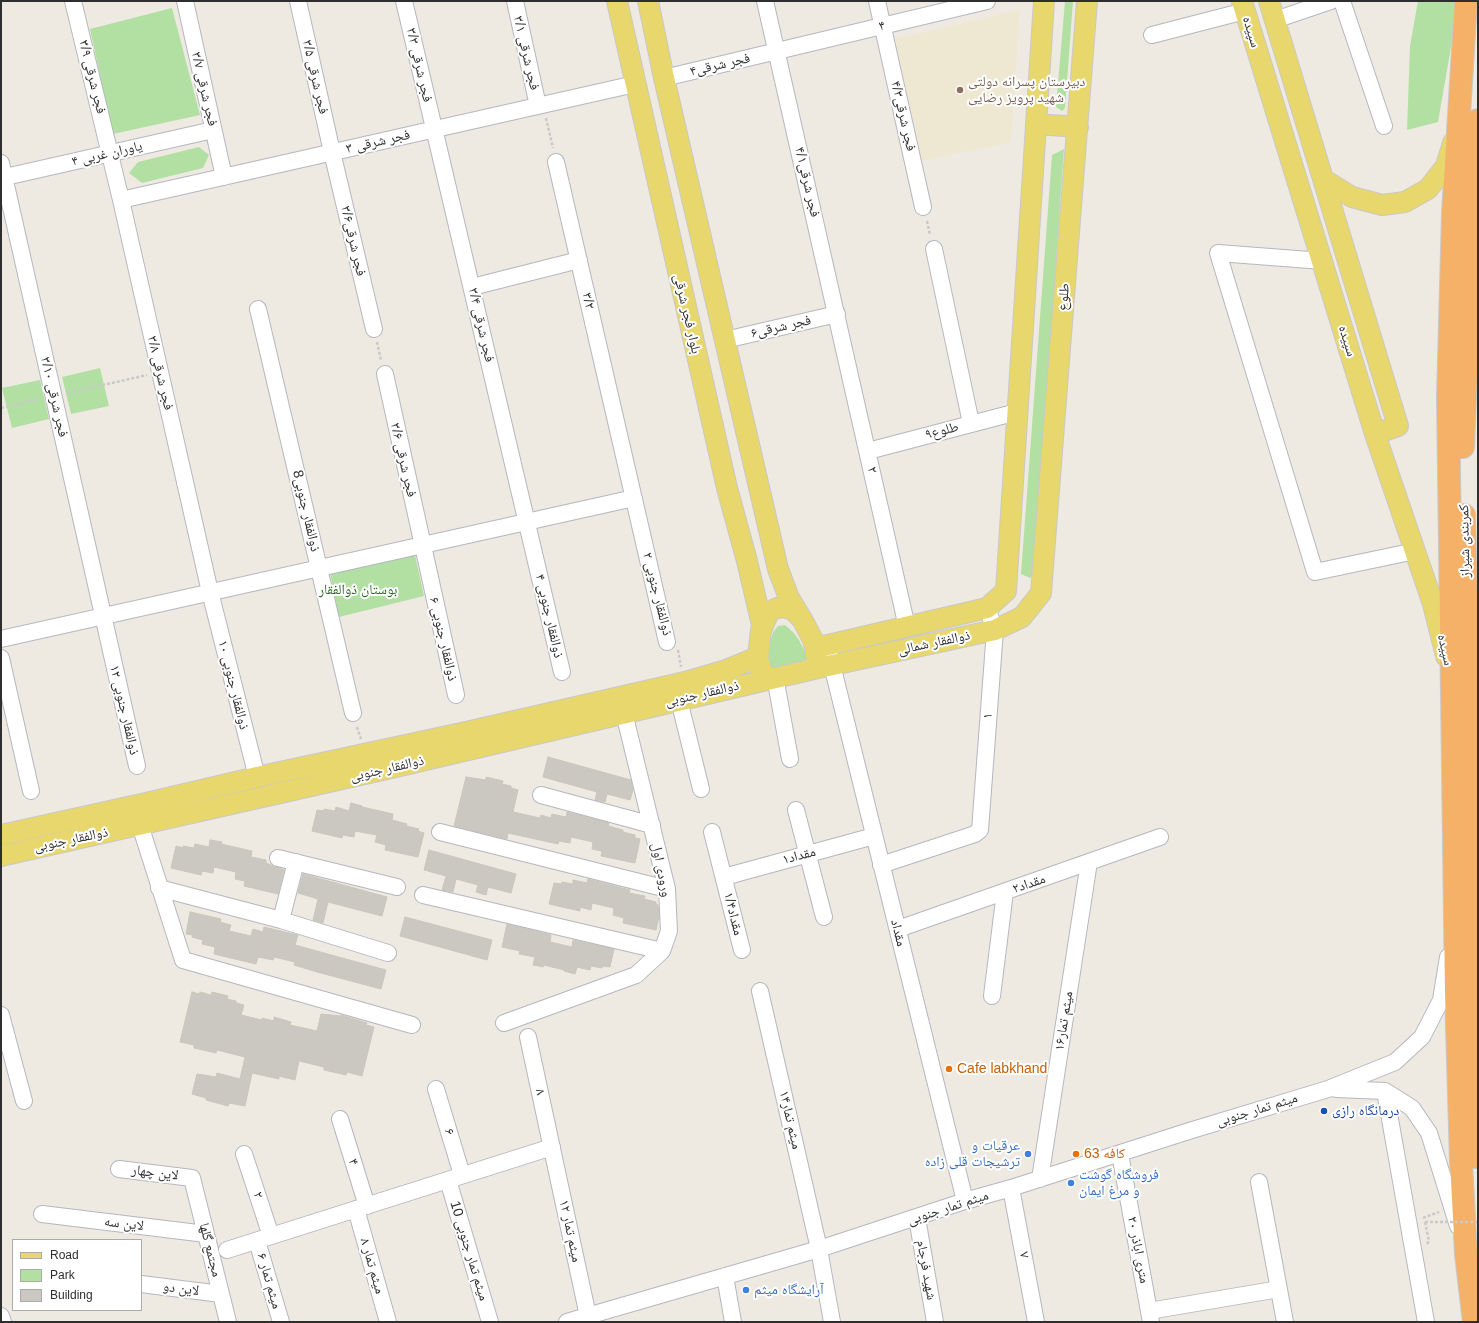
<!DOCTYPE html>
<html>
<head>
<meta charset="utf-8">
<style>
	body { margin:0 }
	#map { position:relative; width:1479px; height:1323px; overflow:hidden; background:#eeeae2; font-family:Arial,sans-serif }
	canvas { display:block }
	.frame { position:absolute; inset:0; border:2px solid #2e2e2e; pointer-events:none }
	.legend { position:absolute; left:12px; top:1239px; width:130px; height:72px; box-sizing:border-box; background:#fff; border:1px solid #ababab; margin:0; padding:5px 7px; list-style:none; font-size:12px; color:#2e2e2e }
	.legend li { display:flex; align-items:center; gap:8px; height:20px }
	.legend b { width:20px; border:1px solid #ababab }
</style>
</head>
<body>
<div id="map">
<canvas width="1479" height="1323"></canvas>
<div class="frame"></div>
<ul class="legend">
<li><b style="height:5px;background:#e8d76c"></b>Road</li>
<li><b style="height:11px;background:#b2e0a3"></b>Park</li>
<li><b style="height:11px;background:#cac8c0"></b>Building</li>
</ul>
</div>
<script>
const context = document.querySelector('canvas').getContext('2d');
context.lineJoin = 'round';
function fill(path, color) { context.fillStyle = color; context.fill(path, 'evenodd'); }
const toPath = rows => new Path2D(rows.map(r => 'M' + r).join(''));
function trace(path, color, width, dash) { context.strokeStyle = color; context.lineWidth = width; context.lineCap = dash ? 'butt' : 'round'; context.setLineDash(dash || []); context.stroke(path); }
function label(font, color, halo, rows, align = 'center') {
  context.font = font + ' Arial,"Noto Naskh Arabic",sans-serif'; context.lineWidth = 4; context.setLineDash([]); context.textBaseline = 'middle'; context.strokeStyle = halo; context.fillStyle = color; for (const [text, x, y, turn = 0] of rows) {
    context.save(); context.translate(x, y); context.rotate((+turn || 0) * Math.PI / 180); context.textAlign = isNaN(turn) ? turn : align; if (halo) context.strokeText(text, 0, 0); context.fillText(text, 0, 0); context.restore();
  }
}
fill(toPath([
	[1020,10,1011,142,922,161,895,39]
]), '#eee8d3');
fill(toPath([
	[1065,1,1073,1,1065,108,1062,111,1056,107],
	[1418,1,1459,1,1438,122,1407,130,1410,46],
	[172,8,200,115,113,134,90,29],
	[199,147,209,155,203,168,142,183,129,173,138,162],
	[1064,149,1034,575,1030,578,1021,574,1052,155],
	[100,368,109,406,71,414,62,377],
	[40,380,49,419,12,428,2,388],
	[415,555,424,596,339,617,330,573],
	[785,625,793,632,799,640,806,654,807,664,774,675,765,659,773,632,778,626]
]), '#b2e0a3');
const building = toPath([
	[548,757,631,780,633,790,630,800,607,794,605,802,595,800,597,792,543,777,548,757],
	[466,777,486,780,486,777,503,781,502,784,511,786,511,788,518,790,513,812,540,818,541,815,551,818,552,814,566,817,567,812,609,823,608,826,623,830,623,832,635,835,635,838,640,839,635,863,601,856,602,851,592,849,593,842,571,837,570,843,559,841,558,844,508,833,507,839,454,826,466,777],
	[351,803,362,806,362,807,393,814,392,820,407,824,406,826,419,829,418,831,424,833,418,857,385,850,386,845,375,842,377,835,355,831,354,837,343,835,342,838,312,831,317,810,324,811,324,809,335,811,336,807,349,811,351,803],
	[210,840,222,842,221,844,252,851,251,857,266,860,266,863,284,870,278,894,244,886,245,881,235,879,236,872,214,867,213,873,202,871,201,875,171,868,176,846,183,848,183,846,194,848,195,844,209,847,210,840],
	[429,850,516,874,511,893,488,887,486,895,476,892,478,885,456,879,453,892,442,890,446,876,424,870,429,850],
	[303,874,387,897,382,916,328,902,323,923,313,920,318,899,298,893,303,874],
	[588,879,630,890,629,893,645,896,644,899,656,902,656,904,658,905,659,917,656,930,623,923,624,918,613,915,614,908,592,903,591,910,580,907,580,911,549,904,554,883,561,884,562,882,573,884,573,880,587,883,588,879],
	[190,912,221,919,220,922,231,925,229,931,251,936,253,929,263,932,264,927,293,934,298,935,295,945,386,970,381,989,317,972,294,965,295,962,274,957,273,960,258,957,256,964,214,954,215,947,202,944,203,940,192,937,193,935,186,934,190,912],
	[405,917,492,940,487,960,400,936,405,917],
	[507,924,551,935,550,942,572,947,573,940,614,949,610,967,603,966,602,968,591,966,590,970,577,967,575,974,564,971,564,970,544,965,543,967,533,965,535,957,519,954,520,951,502,947,507,924],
	[192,992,199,994,200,992,211,995,212,992,228,996,227,999,236,1001,236,1003,244,1005,241,1015,262,1020,262,1018,274,1021,274,1017,291,1022,290,1025,317,1031,321,1014,341,1016,341,1015,367,1023,366,1025,374,1027,362,1076,347,1072,346,1075,324,1070,324,1067,299,1061,295,1080,279,1076,279,1079,252,1073,245,1106,229,1103,228,1106,206,1100,206,1098,192,1094,197,1074,216,1077,217,1073,240,1079,245,1057,217,1050,216,1053,194,1048,194,1045,180,1042,192,992]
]);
fill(building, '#cac8c0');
trace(building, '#cac6bb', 1);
const minor = toPath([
	[73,1,121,200,210,592,257,777],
	[185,1,224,177],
	[298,1,332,152,374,329],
	[404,1,562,672],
	[515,1,538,106],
	[765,1,907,627],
	[877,1,923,207],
	[1342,1,1384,126],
	[1275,20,1331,1],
	[1152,35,1245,11],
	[664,78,987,1],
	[556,162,667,642],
	[1,163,137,766],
	[1,178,213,130],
	[121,200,635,84],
	[934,249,971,423],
	[1323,261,1218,253,1315,572,1415,551],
	[472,287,579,260],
	[258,309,353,713],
	[725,340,837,314],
	[385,374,456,695],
	[868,451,1017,412],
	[1,639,634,498],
	[829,653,965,1201],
	[1,658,31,791],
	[775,677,790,759],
	[679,700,701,789],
	[541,795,652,825],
	[796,810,824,917],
	[140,825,183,960,412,1025],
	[440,832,667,889],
	[712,832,742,950],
	[278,858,397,887],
	[881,865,975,834,980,830,995,630,987,608],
	[724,877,874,836],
	[159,888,281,920,388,953],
	[423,895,662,951],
	[281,920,296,862],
	[898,929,1160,837],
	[760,991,819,1249,832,1322],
	[992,996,1005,892],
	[1,1015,24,1101],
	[504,1023,636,975,662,951,669,931,667,889,624,713],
	[528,1037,588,1316],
	[436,1089,462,1175],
	[1336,1089,1385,1091,1412,1108,1429,1133,1458,1226],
	[1385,1091,1426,1322],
	[340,1119,367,1206],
	[244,1154,271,1236],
	[1120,1154,1151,1322],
	[119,1169,192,1178,228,1322],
	[1040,1179,1089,862],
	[448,1180,490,1322],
	[1259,1182,1285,1322],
	[1011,1188,1036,1322],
	[356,1209,388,1322],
	[42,1214,206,1234],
	[917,1218,935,1322],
	[257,1241,281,1322],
	[227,1250,552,1147],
	[725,1276,733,1322],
	[141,1284,221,1294],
	[1149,1311,1279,1289],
	[1,1316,3,1322],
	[567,1322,819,1249,965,1201,1011,1188,1189,1131,1328,1089,1395,1062,1422,1037,1441,1000,1448,957]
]);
const major = toPath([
	[617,1,727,488,747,561,762,625],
	[648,1,664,78,778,569,789,598,800,616],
	[1242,1,1375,434,1433,604,1446,656],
	[1269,1,1398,426,1375,434],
	[1036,124,1078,127],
	[1323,179,1352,197,1382,205,1405,202,1428,189,1446,166,1453,143],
	[1006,591,1044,1],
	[1041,593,1087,1],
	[815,648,987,608,1006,591],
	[814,669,995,630,1022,617,1041,593],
	[1,835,146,803,257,777,466,732,685,682,726,670,758,657],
	[1,856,400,766,814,669,817,659,813,640,802,619,793,610,784,607,777,608,769,612,761,630,758,657,760,668,765,676,772,678]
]);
const highway = toPath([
	[1466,1,1453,213,1448,397,1456,992,1461,1162,1466,1254,1474,1322],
	[1463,447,1474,177,1478,120],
	[1464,515,1472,838,1476,1157]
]);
trace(minor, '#b5b6c0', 18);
trace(major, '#c9c9c9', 22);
trace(highway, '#c9c9c9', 24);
trace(toPath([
	[546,118,553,148],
	[927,221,930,235],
	[377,342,381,360],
	[68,393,147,375],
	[1,408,39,399],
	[678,650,681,667],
	[357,727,361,739],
	[1423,1218,1439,1212],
	[1425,1222,1429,1241,1427,1244]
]), '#c9c9c9', 2.5, [3, 2]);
trace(minor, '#fff', 16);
trace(major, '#e8d76c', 20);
trace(highway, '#f4b167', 22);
trace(toPath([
	[1425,1222,1478,1222]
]), '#c9c9c9', 2.5, [3, 2]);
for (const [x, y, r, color] of [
	[960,90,4,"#8d6e63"],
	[949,1069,4,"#e8710a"],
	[1324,1111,4,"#1a4fb4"],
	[1028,1154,4,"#3f7fe0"],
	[1076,1154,4,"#e8710a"],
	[1071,1183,4,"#3f7fe0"],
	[746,1290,4,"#3f7fe0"]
]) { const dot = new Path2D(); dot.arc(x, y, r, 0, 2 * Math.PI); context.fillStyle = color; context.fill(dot); trace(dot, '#fff', 1.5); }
label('14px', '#2e2e2e', '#fff', [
	["۴",882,26,-13],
	["سپیده",1251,32,73],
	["۳/۱ فجر شرقی",526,53,77],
	["۳/۳ فجر شرقی",419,65,77],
	["فجر شرقی۴",720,65,-13],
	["۳/۹ فجر شرقی",92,77,76],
	["۳/۵ فجر شرقی",315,77,77],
	["۳/۷ فجر شرقی",204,89,77],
	["فجر شرقی۴/۳",903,116,77],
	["۳ فجر شرقی",378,142,-13],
	["۴ یاوران غربی",107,154,-13],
	["فجر شرقی۴/۱",807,182,77],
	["فجر شرقی۳/۶",353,241,77],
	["طلوع",1064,297,-85],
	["۳/۲",588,301,77],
	["بلوار فجر شرقی",687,314,77],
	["۳/۴ فجر شرقی",481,325,77],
	["فجر شرقی۶",781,327,-13],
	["سپیده",1347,341,73],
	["۳/۸ فجر شرقی",160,373,77],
	["۳/۱۰ فجر شرقی",54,397,77],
	["طلوع۹",942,431,-15],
	["۳/۶ فجر شرقی",403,460,77],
	["۲",872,470,77],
	["8ذوالفقار جنوبی",306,511,77],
	["کمربندی شیراز",1465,541,-91],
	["۲ ذوالفقار جنوبی",657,594,76],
	["۴ ذوالفقار جنوبی",549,616,77],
	["۶ ذوالفقار جنوبی",443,639,77],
	["ذوالفقار شمالی",934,643,-12],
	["سپیده",1445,650,77],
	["۱۰ ذوالفقار جنوبی",233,685,76],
	["ذوالفقار جنوبی",702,694,-13],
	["۱۲ ذوالفقار جنوبی",124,710,77],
	["۱",988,716,-85],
	["ذوالفقار جنوبی",387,769,-13],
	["ذوالفقار جنوبی",71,840,-12],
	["مقداد۱",799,856,-15],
	["ورودی اول",661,870,79],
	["مقداد۲",1029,884,-19],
	["مقداد۱/۴",733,914,76],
	["مقداد",898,933,76],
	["میثم تمار۱۶",1064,1021,-81],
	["۸",540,1092,77],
	["میثم تمار جنوبی",1257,1110,-17],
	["میثم تمار۱۴",790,1120,77],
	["۶",449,1132,73],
	["۴",353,1162,73],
	["لاین چهار",155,1173,7],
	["۲",258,1195,72],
	["میثم تمار جنوبی",948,1208,-18],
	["لاین سه",124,1224,7],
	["میثم تمار ۱۲",570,1231,78],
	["مجتمع گلها",210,1250,76],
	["۲۰ متری اباذر",1138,1250,79],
	["میثم تمار جنوبی 10",469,1251,73],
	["۷",1024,1255,80],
	["میثم تمار ۸",372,1266,74],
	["شهید فرجام",926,1270,80],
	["میثم تمار ۶",269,1281,74],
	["لاین دو",181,1289,7]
]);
label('14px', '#785e54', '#fff', [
	["دبیرستان پسرانه دولتی",968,82],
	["شهید پرویز رضایی",968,98]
], 'left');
label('14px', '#296821', '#fff', [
	["بوستان ذوالفقار",358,590]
]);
label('14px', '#c56008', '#fff', [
	["Cafe labkhand",957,1069],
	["کافه 63",1084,1154]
], 'left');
label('14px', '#164399', '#fff', [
	["درمانگاه رازی",1332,1111]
], 'left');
label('14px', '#366cbe', '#fff', [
	["عرقیات و",1020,1146,"right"],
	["ترشیجات قلی زاده",1020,1162,"right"],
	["فروشگاه گوشت",1079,1175],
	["و مرغ ایمان",1079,1191],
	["آرایشگاه میثم",754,1290]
], 'left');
</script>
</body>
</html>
